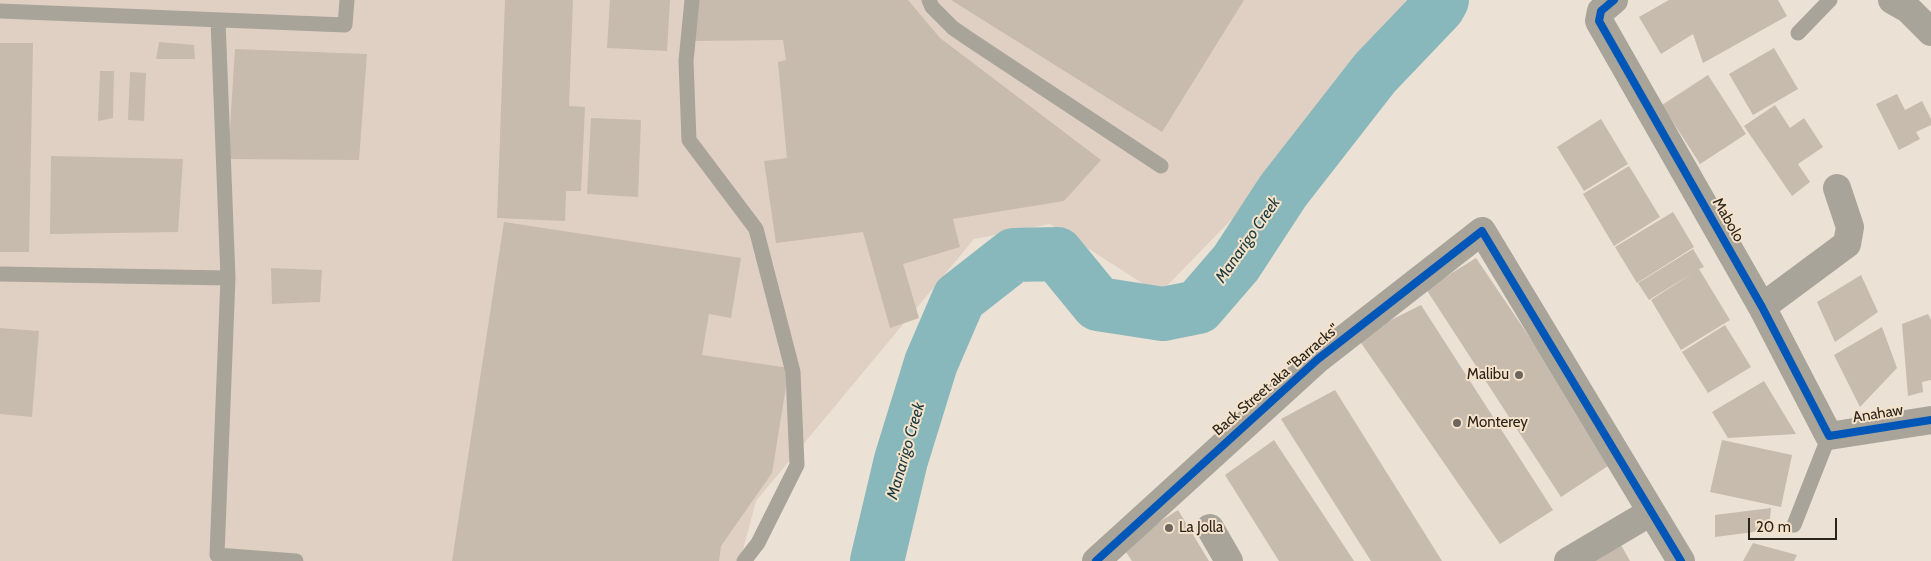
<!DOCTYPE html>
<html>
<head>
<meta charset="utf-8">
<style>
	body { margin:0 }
	#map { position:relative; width:1931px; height:561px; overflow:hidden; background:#ebe1d4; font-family:Cabin,sans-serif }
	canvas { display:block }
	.scale { position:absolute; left:1748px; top:518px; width:89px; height:22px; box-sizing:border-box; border:2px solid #2b241b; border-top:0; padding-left:6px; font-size:15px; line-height:18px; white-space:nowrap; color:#2b241b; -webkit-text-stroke:4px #f5e2ca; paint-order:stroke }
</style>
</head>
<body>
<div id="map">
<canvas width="1931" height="561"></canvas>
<div class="scale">20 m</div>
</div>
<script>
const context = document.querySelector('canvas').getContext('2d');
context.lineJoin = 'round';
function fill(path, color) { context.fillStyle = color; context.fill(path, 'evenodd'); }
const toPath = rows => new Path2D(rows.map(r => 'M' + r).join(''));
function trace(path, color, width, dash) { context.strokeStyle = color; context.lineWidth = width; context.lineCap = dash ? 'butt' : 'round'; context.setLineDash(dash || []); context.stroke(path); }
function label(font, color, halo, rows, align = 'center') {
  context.font = font + ' Cabin,sans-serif'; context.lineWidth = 4; context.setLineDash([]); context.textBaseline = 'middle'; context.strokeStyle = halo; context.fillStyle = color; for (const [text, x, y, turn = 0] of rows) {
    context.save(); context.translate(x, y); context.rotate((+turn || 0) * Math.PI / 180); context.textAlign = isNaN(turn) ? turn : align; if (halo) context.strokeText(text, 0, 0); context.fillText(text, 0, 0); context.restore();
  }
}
fill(toPath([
	[0,0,1416,0,1341,107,1159,294,1050,224,974,239,756,501,740,561,0,561]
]), '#e0d0c4');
trace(toPath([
	[877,561,901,460,931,363,959,298,1014,255,1057,254,1098,304,1163,314,1198,307,1236,263,1283,191,1375,73,1438,7,1442,0]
]), '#88b8bc', 54);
fill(toPath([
	[505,0,573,0,569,106,585,107,581,191,566,191,565,221,497,218],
	[610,0,670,0,667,51,607,48],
	[695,0,908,0,940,38,1101,160,1064,201,953,219,960,247,903,264,919,318,890,328,863,232,776,243,764,161,787,158,778,62,786,60,783,40,694,41],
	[951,0,1244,0,1162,132],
	[1669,0,1778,0,1787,16,1703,63,1693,34,1661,54,1639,17],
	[159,42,194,45,195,59,156,59],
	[0,43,33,43,29,252,0,252],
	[1774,48,1798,89,1753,115,1729,74],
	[235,49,367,54,359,160,228,159],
	[100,71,114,71,113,118,98,121],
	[130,72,146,73,144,121,128,120],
	[1708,75,1746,134,1700,164,1662,105],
	[1897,94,1905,110,1922,101,1931,119,1931,125,1916,132,1920,139,1899,150,1876,104],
	[1775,105,1790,128,1804,118,1823,147,1798,164,1810,182,1792,196,1744,126],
	[591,118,641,120,638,197,587,194],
	[1601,119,1628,164,1584,191,1557,147],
	[51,156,183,159,178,232,50,234],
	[1629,166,1660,217,1614,246,1583,194],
	[1673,212,1694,247,1637,283,1615,247],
	[504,222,741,258,731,318,709,314,702,355,789,368,772,473,721,546,719,561,452,561],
	[1693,249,1704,267,1699,269,1730,320,1681,350,1651,300,1694,272,1649,300,1638,283],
	[1476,258,1614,462,1561,497,1426,289],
	[271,268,322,270,320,302,272,304],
	[1861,275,1878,312,1835,342,1817,302],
	[1421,305,1553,510,1500,544,1357,337],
	[1928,314,1931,320,1931,380,1922,382,1923,392,1908,396,1902,324],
	[1725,325,1751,367,1708,393,1682,352],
	[1882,327,1897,368,1860,407,1834,355],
	[0,328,39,331,32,417,0,414],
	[1764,381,1796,434,1728,438,1712,412],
	[1335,390,1442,561,1371,561,1281,419],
	[1274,440,1354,561,1279,561,1225,475],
	[1722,440,1792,455,1781,507,1710,492],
	[1771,508,1769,530,1715,537,1715,515],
	[1178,510,1209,561,1132,561,1122,546],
	[1616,536,1630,561,1577,561],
	[1753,543,1797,555,1794,561,1743,561]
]), '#c6bbac');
trace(toPath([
	[692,0,686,61,689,140,756,229,793,372,797,465,758,543,744,561],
	[929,0,932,7,953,28,969,39,1161,166],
	[0,11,345,25,347,0],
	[218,20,228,278,217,555,296,561],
	[1798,33,1830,0],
	[0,274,228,278],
	[1794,525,1829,436]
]), '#a8a49a', 15);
trace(toPath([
	[1614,0,1601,11,1599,21,1762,307,1829,436,1931,420],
	[1892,0,1908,9,1931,32],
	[1762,307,1847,244,1850,227,1837,188],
	[1210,528,1229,561],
	[1096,561,1318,359,1482,231,1681,561],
	[1568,561,1651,512]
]), '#a8a49a', 28);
trace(toPath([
	[1614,0,1601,11,1599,21,1762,307,1829,436,1931,420],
	[1096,561,1318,359,1482,231,1681,561]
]), '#0057b8', 8);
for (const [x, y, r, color] of [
	[1519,375,5,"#6e665c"],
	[1457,423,5,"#6e665c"],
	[1169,528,5,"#6e665c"]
]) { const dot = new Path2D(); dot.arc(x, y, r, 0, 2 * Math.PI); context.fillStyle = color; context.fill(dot); trace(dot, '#f5e2ca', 2); }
label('15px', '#2b241b', '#f5e2ca', [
	["Mabolo",1728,220,60],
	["Back Street aka \"Barracks\"",1276,380,-41],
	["Anahaw",1878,414,-9]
]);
label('15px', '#2b241b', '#f5e2ca', [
	["Malibu",1509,375,"right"],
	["Monterey",1467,423],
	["La Jolla",1179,528]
], 'left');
label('italic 16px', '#16393f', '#f5e2ca', [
	["Manarigo Creek",1248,240,-55],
	["Manarigo Creek",906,451,-74]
]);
</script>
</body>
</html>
